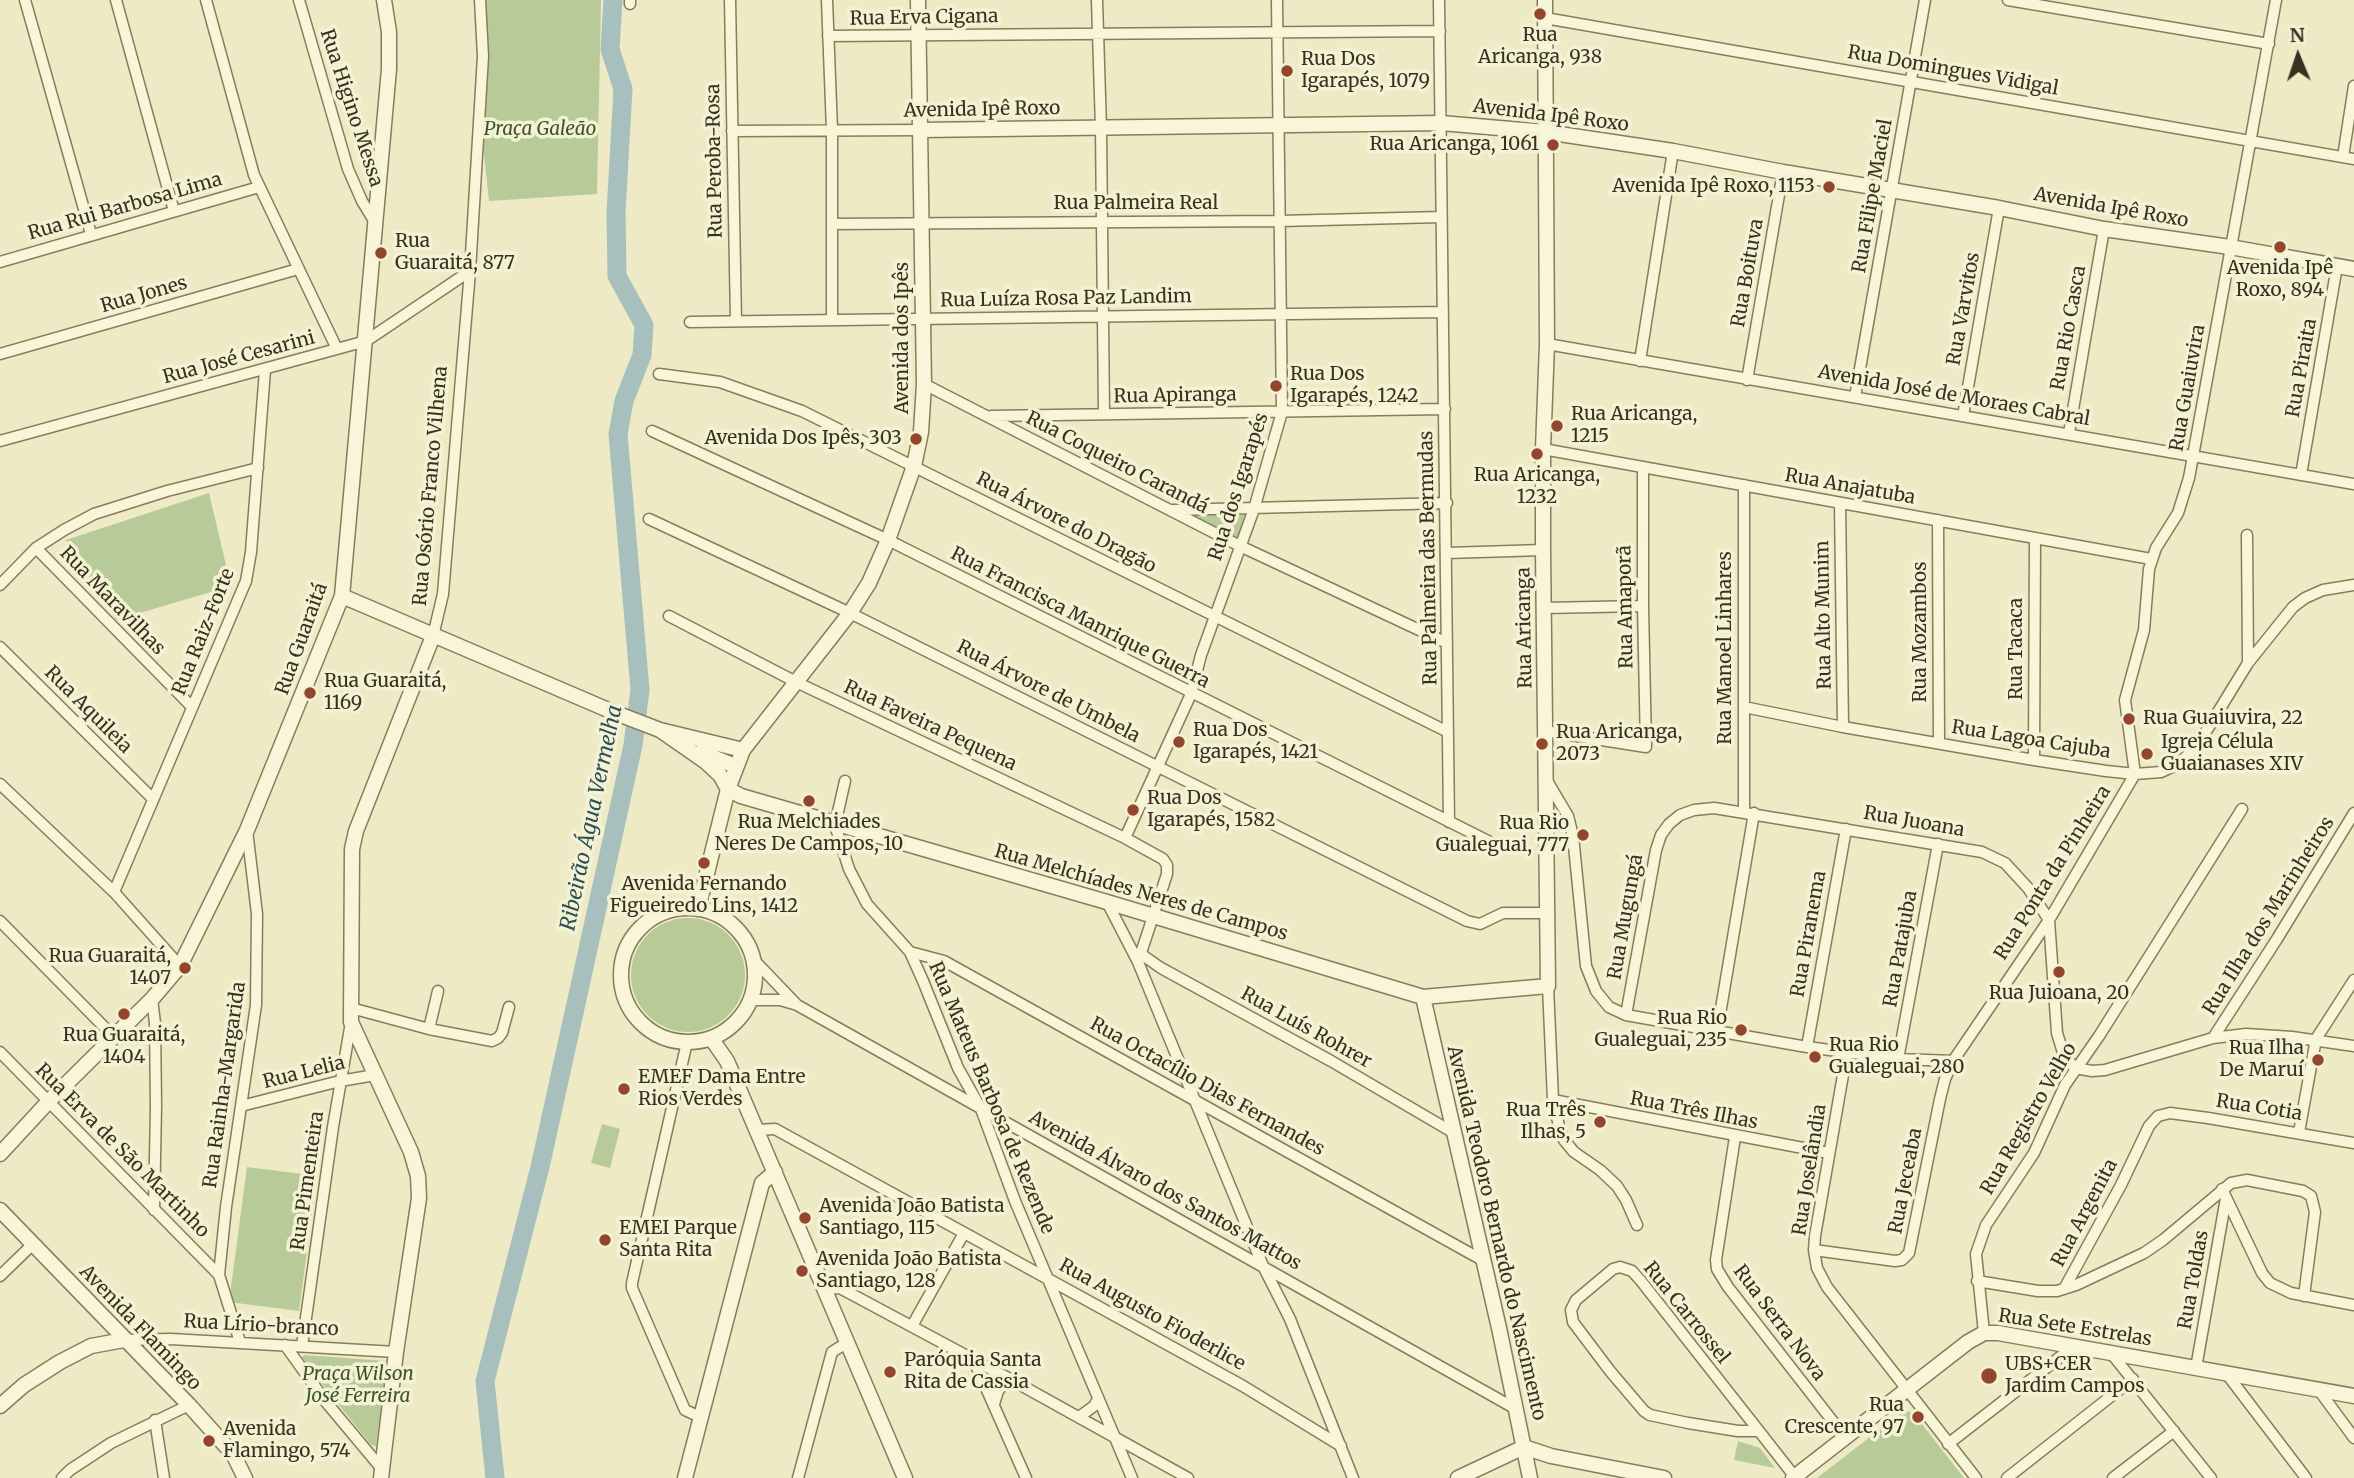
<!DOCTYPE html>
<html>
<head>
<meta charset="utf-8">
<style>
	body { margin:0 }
	#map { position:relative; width:2354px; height:1478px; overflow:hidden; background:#edeac5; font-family:Merriweather,serif }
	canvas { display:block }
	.north { position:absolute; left:2263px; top:21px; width:70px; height:70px; -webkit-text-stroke:5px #f4f2d4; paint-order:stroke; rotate:358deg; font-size:19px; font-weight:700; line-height:28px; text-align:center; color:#38311f }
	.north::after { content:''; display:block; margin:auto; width:24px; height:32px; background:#38311f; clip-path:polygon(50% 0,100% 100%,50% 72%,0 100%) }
</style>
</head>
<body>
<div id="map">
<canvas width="2354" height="1478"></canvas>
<div class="north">N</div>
</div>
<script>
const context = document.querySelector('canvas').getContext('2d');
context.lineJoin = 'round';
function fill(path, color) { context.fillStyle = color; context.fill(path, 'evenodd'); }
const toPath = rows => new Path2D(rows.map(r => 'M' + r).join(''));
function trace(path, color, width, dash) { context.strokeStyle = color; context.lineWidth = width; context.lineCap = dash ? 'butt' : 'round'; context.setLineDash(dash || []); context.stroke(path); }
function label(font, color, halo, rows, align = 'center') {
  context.font = font + ' Merriweather,serif'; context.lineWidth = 7; context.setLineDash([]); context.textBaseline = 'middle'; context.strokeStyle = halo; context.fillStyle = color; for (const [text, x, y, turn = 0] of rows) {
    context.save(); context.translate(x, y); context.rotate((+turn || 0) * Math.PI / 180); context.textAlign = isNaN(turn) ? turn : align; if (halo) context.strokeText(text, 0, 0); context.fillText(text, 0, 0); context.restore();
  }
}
fill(toPath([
	[483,0,601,0,597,194,489,201,482,134,486,17],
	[209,493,231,586,116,620,66,540],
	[1162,506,1249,506,1236,544],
	'631 975a57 57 0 1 1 114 0a57 57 0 1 1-114 0Z',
	[602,1124,620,1129,610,1168,591,1163],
	[247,1167,317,1176,299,1311,229,1302],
	[304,1355,387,1361,376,1446,371,1445,306,1364,302,1357],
	[1905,1410,1914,1414,1964,1478,1817,1478],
	[1738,1441,1760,1448,1775,1468,1734,1460]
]), '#b9ca99');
trace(toPath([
	[495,1478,485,1381,540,1167,633,745,640,690,618,434,624,401,642,355,644,325,617,276,616,212,623,89,610,49,613,0]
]), '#a7c0be', 19);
const minor = toPath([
	[25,0,91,234],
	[116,0,174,211],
	[206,0,254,175,337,349],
	[299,0,348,169,362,201,376,224],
	[730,0,736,321],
	[827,0,832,130,832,320],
	[1097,0,1101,128,1104,414],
	[1439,0,1449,822],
	[2008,0,2269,44],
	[630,4,630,0],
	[1545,18,2354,159],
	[828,36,1440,31],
	[732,131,921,130],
	[2343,157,2354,86],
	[832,224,1280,221,1441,217],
	[0,262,259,187],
	[690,322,1443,312],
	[1547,344,2354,484],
	[0,354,298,269],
	[1640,361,1673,151],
	[659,374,720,382,802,411,1448,732],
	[1747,380,1783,172],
	[924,384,1240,546,1447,643],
	[1855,397,1925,0],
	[991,416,1445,409],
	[1963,416,1999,208],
	[652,431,888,540,1490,842],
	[2069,433,2104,229],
	[0,441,366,341,470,271],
	[1543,449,2151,559],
	[2301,475,2337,266],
	[1744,485,1744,811],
	[1840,503,1843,727],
	[1173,510,1447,503],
	[649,519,850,613,1467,921,1480,924,1503,913,1547,913],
	[1938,520,1939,743],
	[2247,535,2248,663],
	[36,548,192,707],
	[1447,553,1543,550],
	[0,585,36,548,64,530,94,514,167,491,258,468],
	[1544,608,1643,606],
	[669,616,796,682,1125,838,1163,859,1167,865,1167,874,1138,962],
	[433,636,443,594,470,271,483,56,480,0],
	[0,647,152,798],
	[1744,707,1843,727,2034,760,2106,771,2135,774,2161,772,2174,766,2186,757,2199,743,2248,663,2293,607,2305,598,2323,590,2354,585],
	[1545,731,1646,747,1643,606,1643,467],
	[2034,760,2035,538],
	[2135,774,2125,700,2144,630,2149,569,2156,548,2178,513,2189,478,2276,0],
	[1546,779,1568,816,1573,836,1586,966,1596,991,1609,1007,1626,1015,1807,1047,1898,1059,1953,1061],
	[845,781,835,825,849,869,867,904,910,952,923,981,958,1068,981,1109,1015,1201,1132,1478],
	[0,784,114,892,180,966],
	[1125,838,1191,694,1201,655,1254,509,1282,412,1277,0],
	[114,892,246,581,251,552,265,370],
	[1107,902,1138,962,1263,1266,1290,1319,1353,1478],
	[0,921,114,1037],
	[910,952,944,961,1484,1261],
	[1141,954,1161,968,1331,1061,1454,1133],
	[753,959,797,1005,1516,1409],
	[1548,986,1553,1100,1559,1126,1564,1140,1574,1152,1600,1170,1617,1186,1626,1200,1637,1225],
	[152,999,155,1023,156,1106,154,1210],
	[750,1000,780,1000,794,1004],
	[351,1008,429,1029,492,1041,498,1038,502,1033,509,1007],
	[1626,1015,1656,850,1661,835,1669,824,1680,815,1694,810,1714,808,1982,852,2005,863,2028,888,2049,920,2057,1033,2064,1056,2075,1068,2092,1071,2105,1070,2213,1038,2246,1034,2292,1037,2354,1046],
	[429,1029,438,991],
	[1717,1032,1754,813],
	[2213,1038,2277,939,2354,813],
	[687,1042,632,1283,632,1288,685,1410,700,1417],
	[1807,1047,1846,829],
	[0,1052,219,1275],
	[1847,1052,1815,1236,1814,1250,1817,1268,1827,1287,1976,1478],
	[1898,1059,1938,844],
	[1553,1100,1829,1153],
	[241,1106,340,1081,375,1075],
	[757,1130,775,1129,1243,1386,1341,1446],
	[2299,1132,2316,1039,2354,980],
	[1735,1137,1716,1260,1717,1269,1728,1287,1845,1437],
	[2222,1189,2262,1273,2270,1283,2291,1293,2354,1305],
	[1814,1250,1895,1261,1902,1260,1909,1253,1940,1099,1945,1079,1953,1061,2049,920,2135,774],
	[0,1276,33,1244],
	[1977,1281,2038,1291,2057,1291,2076,1285,2144,1253,2163,1240,2231,1183,2247,1180,2303,1191,2311,1196,2315,1212,2304,1296],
	[825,1289,840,1288,1008,1378,1188,1478],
	[2064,1289,2121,1185,2149,1126,2158,1116,2170,1113,2208,1118,2354,1143],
	[912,1326,964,1233],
	[1984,1333,1976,1254,1986,1225,2034,1153,2065,1085,2099,1036,2242,809],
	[124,1340,171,1339,396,1352],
	[240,1342,219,1275,226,1207,256,1005,257,914,247,830],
	[285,1345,326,1402,382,1469],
	[302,1346,333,1127,351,1022],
	[2111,1353,2211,1478],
	[974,1361,1026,1478],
	[2196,1368,2226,1198],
	[2226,1373,2306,1478],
	[2318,1389,2354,1438],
	[994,1404,998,1391,1008,1378],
	[1079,1417,1094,1406,1098,1399],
	[155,1420,164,1478],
	[1759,1431,1738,1431,1688,1423,1650,1415,1644,1411,1610,1371,1573,1322,1571,1310,1576,1300,1613,1269,1620,1267,1632,1271,1641,1281,1759,1431,1795,1477],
	[1948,1444,2073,1347],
	[62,1478,70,1470,111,1443,189,1405],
	[798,1478,832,1352,848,1342],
	[2007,1478,2133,1379],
	[2113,1478,2174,1431]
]);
const tertiary = toPath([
	[921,130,1441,123,1546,132,1673,151,1783,172,1999,208,2104,229,2230,247,2354,269],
	[342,596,613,712,660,730,743,750],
	[660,730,706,762,720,775,728,789,741,796,1107,902,1423,997,1548,986,1543,550,1543,449,1547,344,1545,0],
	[701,752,735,766],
	'621 975a67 67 0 1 1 134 0a67 67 0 1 1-134 0Z',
	[698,909,728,789,743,750,850,613,869,583,888,540,914,466,921,432,924,384,918,0],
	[1423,997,1499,1328,1530,1478],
	[711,1038,727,1061,905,1478],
	[0,1154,49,1101,152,999,180,966,247,830,342,596,389,69,389,32,384,0],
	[0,1210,189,1405,233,1454,245,1478],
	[0,1406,24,1385,60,1362,91,1346,124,1340],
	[381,1478,396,1352,419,1198,418,1176,411,1152,351,1022,352,849,356,831,433,636],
	[685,1478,762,1183,775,1172],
	[1458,1478,1524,1447,1551,1456,1664,1478],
	[1793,1478,1968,1342,1984,1333,1998,1333,2354,1396]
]);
trace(minor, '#877d5c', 13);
trace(tertiary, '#877d5c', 17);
trace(minor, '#f8f5d8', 10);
trace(tertiary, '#f8f5d8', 14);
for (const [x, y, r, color] of [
	[1540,14,7,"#94452e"],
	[1287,71,7,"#94452e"],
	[1553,145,7,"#94452e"],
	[1829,187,7,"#94452e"],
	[2280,247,7,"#94452e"],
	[381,253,7,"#94452e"],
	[1276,386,7,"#94452e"],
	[1557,426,7,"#94452e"],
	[916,439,7,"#94452e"],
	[1537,454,7,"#94452e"],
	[310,693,7,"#94452e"],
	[2129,719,7,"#94452e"],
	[1179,742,7,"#94452e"],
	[1542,744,7,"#94452e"],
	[2147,754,7,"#94452e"],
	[809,801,7,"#94452e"],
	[1133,810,7,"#94452e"],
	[1583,835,7,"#94452e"],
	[704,863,7,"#94452e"],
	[185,968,7,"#94452e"],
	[2059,972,7,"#94452e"],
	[124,1014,7,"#94452e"],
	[1741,1030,7,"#94452e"],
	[1815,1057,7,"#94452e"],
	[2318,1060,7,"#94452e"],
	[624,1089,7,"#94452e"],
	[1600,1122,7,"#94452e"],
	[805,1218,7,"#94452e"],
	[605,1240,7,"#94452e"],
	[802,1271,7,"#94452e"],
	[890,1372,7,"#94452e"],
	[1989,1376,9,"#94452e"],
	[1918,1417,7,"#94452e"],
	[209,1441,7,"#94452e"]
]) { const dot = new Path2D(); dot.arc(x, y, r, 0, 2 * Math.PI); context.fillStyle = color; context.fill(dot); trace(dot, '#f4f2d4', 2.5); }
label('19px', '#38311f', '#f4f2d4', [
	["Rua Erva Cigana",924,18,-1],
	["Rua Domingues Vidigal",1953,71,10],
	["Rua Higino Messa",351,108,72],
	["Avenida Ipê Roxo",982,110,-1],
	["Avenida Ipê Roxo",1551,116,7],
	["Rua Peroba-Rosa",715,161,-91],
	["Rua Filipe Maciel",1873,196,-80],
	["Rua Palmeira Real",1136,204],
	["Rua Rui Barbosa Lima",125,207,-16],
	["Avenida Ipê Roxo",2111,208,10],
	["Rua Boituva",1748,273,-80],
	["Rua Jones",144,295,-16],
	["Rua Luíza Rosa Paz Landim",1066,299,-1],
	["Rua Varvitos",1964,309,-80],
	["Rua Rio Casca",2069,328,-80],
	["Avenida dos Ipês",903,338,-90],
	["Rua José Cesarini",239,358,-15],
	["Rua Piraita",2302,368,-80],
	["Rua Guaiuvira",2188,388,-80],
	["Rua Apiranga",1175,396,-1],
	["Avenida José de Moraes Cabral",1954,396,10],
	["Rua Coqueiro Carandá",1117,463,27],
	["Rua Osório Franco Vilhena",431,486,-85],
	["Rua dos Igarapés",1239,487,-72],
	["Rua Anajatuba",1850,487,10],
	["Rua Árvore do Dragão",1066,523,27],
	["Rua Palmeira das Bermudas",1429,558,-91],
	["Rua Maravilhas",112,601,46],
	["Rua Amaporã",1626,607,-91],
	["Rua Alto Munim",1824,615,-91],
	["Rua Francisca Manrique Guerra",1080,618,27],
	["Rua Aricanga",1525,628,-91],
	["Rua Raiz-Forte",204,632,-68],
	["Rua Mozambos",1921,632,-90],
	["Rua Guaraitá",302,639,-70],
	["Rua Manoel Linhares",1726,648,-90],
	["Rua Tacaca",2017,649,-90],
	["Rua Árvore de Umbela",1048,692,27],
	["Rua Aquileia",88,710,45],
	["Rua Faveira Pequena",930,726,25],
	["Rua Lagoa Cajuba",2031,740,9],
	["Rua Juoana",1914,822,10],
	["Rua Ponta da Pinheira",2053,873,-58],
	["Rua Melchíades Neres de Campos",1141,893,16],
	["Rua Ilha dos Marinheiros",2269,916,-58],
	["Rua Mugungá",1626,917,-80],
	["Rua Piranema",1809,934,-80],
	["Rua Patajuba",1901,949,-80],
	["Rua Luís Rohrer",1306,1028,29],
	["Rua Lelia",304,1073,-14],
	["Rua Rainha-Margarida",225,1085,-82],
	["Rua Octacílio Dias Fernandes",1207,1087,29],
	["Rua Mateus Barbosa de Rezende",991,1098,67],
	["Rua Cotia",2259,1108,9],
	["Rua Três Ilhas",1694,1111,11],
	["Rua Registro Velho",2029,1119,-60],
	["Rua Erva de São Martinho",122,1151,45],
	["Rua Joselândia",1810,1170,-81],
	["Rua Pimenteira",308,1181,-82],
	["Rua Jeceaba",1906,1181,-79],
	["Avenida Álvaro dos Santos Mattos",1165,1191,29],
	["Rua Argenita",2085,1213,-62],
	["Avenida Teodoro Bernardo do Nascimento",1496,1233,77],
	["Rua Toldas",2194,1280,-80],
	["Rua Carrossel",1686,1313,51],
	["Rua Augusto Fioderlice",1152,1315,29],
	["Rua Serra Nova",1779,1323,53],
	["Rua Lírio-branco",261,1326,3],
	["Avenida Flamingo",140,1328,46],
	["Rua Sete Estrelas",2075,1328,9]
]);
label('19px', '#38311f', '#f4f2d4', [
	["Rua",1540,36,"center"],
	["Aricanga, 938",1540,58,"center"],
	["Rua Dos",1301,60],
	["Igarapés, 1079",1301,82],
	["Rua Aricanga, 1061",1539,145,"right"],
	["Avenida Ipê Roxo, 1153",1815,187,"right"],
	["Rua",395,242],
	["Guaraitá, 877",395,264],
	["Avenida Ipê",2280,269,"center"],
	["Roxo, 894",2280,291,"center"],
	["Rua Dos",1290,375],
	["Igarapés, 1242",1290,397],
	["Rua Aricanga,",1571,415],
	["1215",1571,437],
	["Avenida Dos Ipês, 303",902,439,"right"],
	["Rua Aricanga,",1537,476,"center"],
	["1232",1537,498,"center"],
	["Rua Guaraitá,",324,682],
	["1169",324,704],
	["Rua Guaiuvira, 22",2143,719],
	["Rua Dos",1193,731],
	["Igarapés, 1421",1193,753],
	["Rua Aricanga,",1556,733],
	["2073",1556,755],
	["Igreja Célula",2161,743],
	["Guaianases XIV",2161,765],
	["Rua Dos",1147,799],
	["Igarapés, 1582",1147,821],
	["Rua Melchiades",809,823,"center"],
	["Neres De Campos, 10",809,845,"center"],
	["Rua Rio",1569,824,"right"],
	["Gualeguai, 777",1569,846,"right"],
	["Avenida Fernando",704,885,"center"],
	["Figueiredo Lins, 1412",704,907,"center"],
	["Rua Guaraitá,",171,957,"right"],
	["1407",171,979,"right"],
	["Rua Juioana, 20",2059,994,"center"],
	["Rua Rio",1727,1019,"right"],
	["Gualeguai, 235",1727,1041,"right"],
	["Rua Guaraitá,",124,1036,"center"],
	["1404",124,1058,"center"],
	["Rua Rio",1829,1046],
	["Gualeguai, 280",1829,1068],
	["Rua Ilha",2304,1049,"right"],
	["De Maruí",2304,1071,"right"],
	["EMEF Dama Entre",638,1078],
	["Rios Verdes",638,1100],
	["Rua Três",1586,1111,"right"],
	["Ilhas, 5",1586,1133,"right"],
	["Avenida João Batista",819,1207],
	["Santiago, 115",819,1229],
	["EMEI Parque",619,1229],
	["Santa Rita",619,1251],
	["Avenida João Batista",816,1260],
	["Santiago, 128",816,1282],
	["Paróquia Santa",904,1361],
	["Rita de Cassia",904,1383],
	["UBS+CER",2005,1365],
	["Jardim Campos",2005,1387],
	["Rua",1904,1406,"right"],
	["Crescente, 97",1904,1428,"right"],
	["Avenida",223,1430],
	["Flamingo, 574",223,1452]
], 'left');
label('italic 19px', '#3e5326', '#f4f2d4', [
	["Praça Galeão",540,130],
	["Praça Wilson",358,1375],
	["José Ferreira",358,1397]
]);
label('italic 21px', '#2f5057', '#f4f2d4', [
	["Ribeirão Água Vermelha",592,818,-78]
]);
</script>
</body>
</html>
